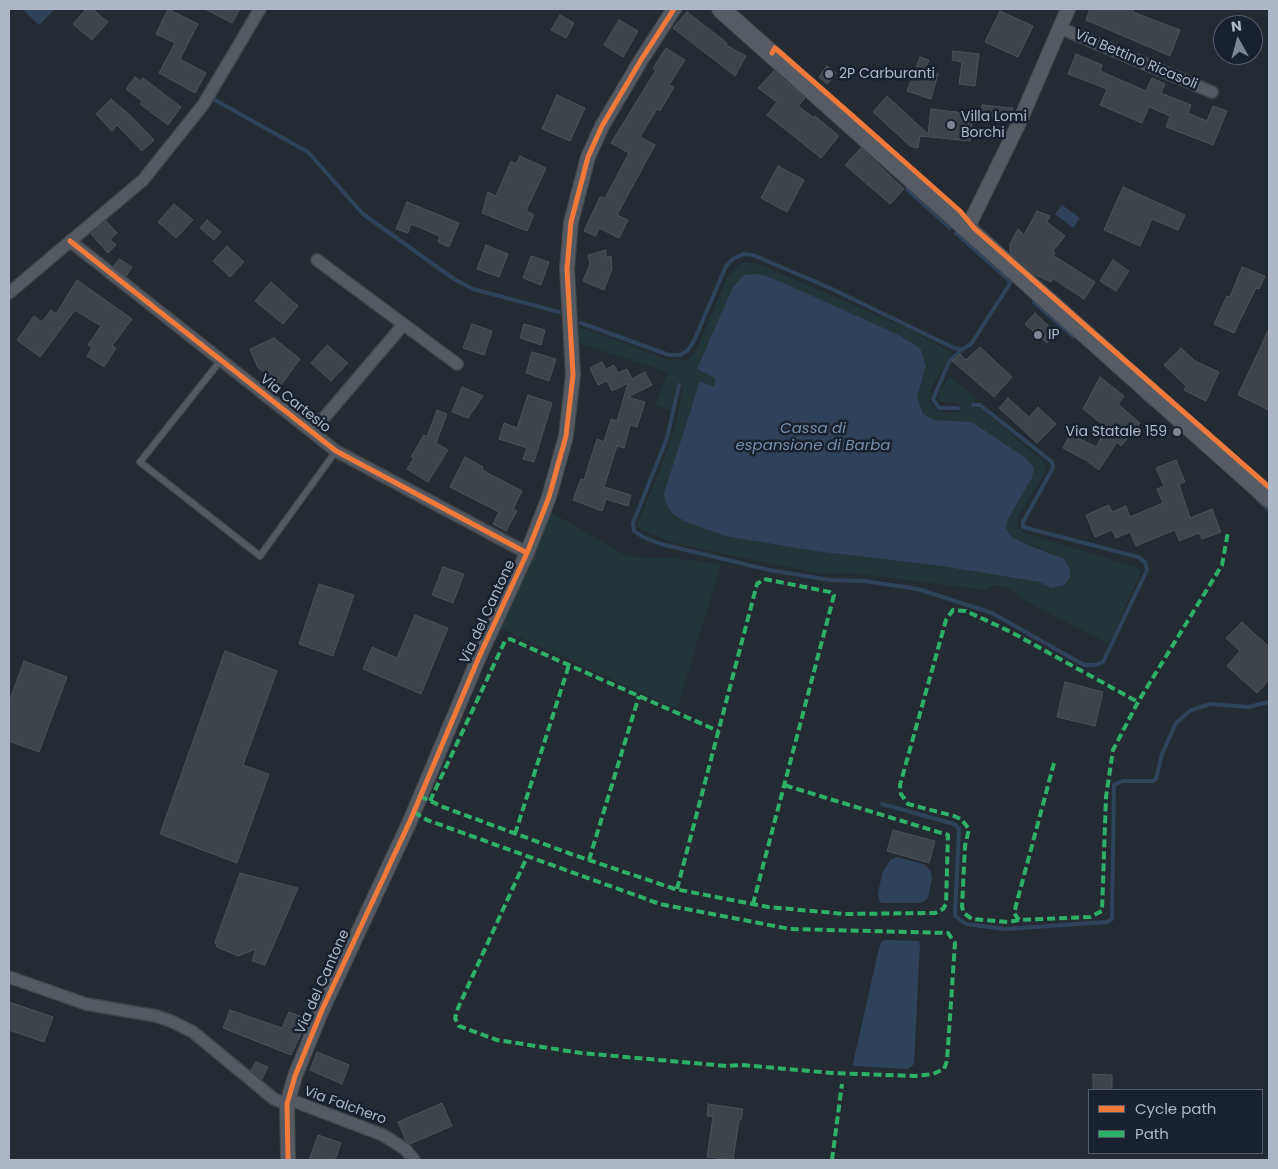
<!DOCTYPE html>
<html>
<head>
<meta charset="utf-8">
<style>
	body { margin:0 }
	#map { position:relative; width:1278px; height:1169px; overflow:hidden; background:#252b32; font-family:Poppins,sans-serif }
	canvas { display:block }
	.frame { position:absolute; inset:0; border:10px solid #adb7c6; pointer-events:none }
	.legend { position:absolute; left:1088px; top:1089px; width:175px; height:65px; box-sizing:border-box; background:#18212d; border:1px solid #545d6a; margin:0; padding:6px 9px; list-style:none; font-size:15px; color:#adb7c6 }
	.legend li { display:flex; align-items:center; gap:10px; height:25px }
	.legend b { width:25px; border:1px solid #545d6a }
	.north { position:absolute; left:1213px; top:15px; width:50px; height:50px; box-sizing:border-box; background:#18212d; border:1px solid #545d6a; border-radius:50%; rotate:353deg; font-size:14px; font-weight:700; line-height:20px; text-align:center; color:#adb7c6 }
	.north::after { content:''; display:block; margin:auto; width:18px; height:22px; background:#7d8692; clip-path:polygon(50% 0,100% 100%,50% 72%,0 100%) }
</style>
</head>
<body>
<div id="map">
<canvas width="1278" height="1169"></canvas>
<div class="frame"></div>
<ul class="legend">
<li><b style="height:6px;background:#f17a3a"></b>Cycle path</li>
<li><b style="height:6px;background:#2db169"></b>Path</li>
</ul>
<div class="north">N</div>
</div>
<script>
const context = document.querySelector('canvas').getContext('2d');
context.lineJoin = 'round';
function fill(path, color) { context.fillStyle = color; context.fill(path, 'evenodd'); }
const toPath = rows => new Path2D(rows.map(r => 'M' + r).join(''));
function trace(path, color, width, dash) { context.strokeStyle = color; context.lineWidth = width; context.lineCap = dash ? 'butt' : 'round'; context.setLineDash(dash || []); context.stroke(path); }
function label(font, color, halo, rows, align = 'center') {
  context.font = font + ' Poppins,sans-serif'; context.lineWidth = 5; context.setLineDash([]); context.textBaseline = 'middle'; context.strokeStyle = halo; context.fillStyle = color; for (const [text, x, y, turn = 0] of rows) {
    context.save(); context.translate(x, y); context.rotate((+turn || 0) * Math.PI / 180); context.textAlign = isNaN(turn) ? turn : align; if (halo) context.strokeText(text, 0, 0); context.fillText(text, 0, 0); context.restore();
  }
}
fill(toPath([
	[744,262,759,264,909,329,952,352,930,390,930,402,934,409,945,413,960,411,960,405,954,403,938,401,940,389,950,377,975,397,975,408,980,408,1044,462,1046,471,1017,518,1017,524,1020,529,1027,534,1138,568,1141,571,1109,644,1023,600,1012,590,1003,586,994,585,988,589,978,589,858,574,816,573,677,544,641,530,637,525,661,467,678,416,683,387,676,385,671,411,655,405,668,372,575,342,578,326,667,359,688,360,697,349,727,278,737,266],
	[764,275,897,334,926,366,917,397,923,414,935,420,972,422,1026,458,1034,468,1032,478,1008,519,1006,529,1011,536,1021,542,1051,552,1052,588,1039,582,941,566,815,551,725,536,684,521,700,381,714,387,715,378,697,369],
	[549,511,625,555,644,558,674,558,721,564,677,709,504,630,501,627]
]), '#223538');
fill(toPath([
	[26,9,55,9,39,25,24,11],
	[1062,205,1080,218,1073,228,1055,214],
	[753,274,764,275,788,285,897,334,920,348,926,366,917,397,923,414,935,420,972,422,1026,458,1034,468,1032,478,1008,519,1006,529,1011,536,1021,542,1064,559,1070,570,1070,578,1064,585,1052,588,1039,582,941,566,815,551,725,536,684,521,672,513,665,502,664,493,700,381,714,387,715,378,697,369,733,287,744,275],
	[897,857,924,864,930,870,932,878,928,898,922,903,882,903,879,901,878,893,882,874,890,860],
	[886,940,919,941,920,945,914,1064,908,1069,854,1066,853,1063,879,948,882,941]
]), '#2f425b');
trace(toPath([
	[215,100,308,152,363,214,454,279,473,289,559,312],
	[907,189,950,228],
	[1034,302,1074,337],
	[581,323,669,355,680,355,687,351,694,341,726,266,733,259,743,254,753,255,830,288,954,348,963,349,971,344,1011,282,956,233],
	[679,385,667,438,633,523,634,531,643,537,661,544,769,570,830,580,864,581,918,589,992,613,1084,665,1095,665,1103,662,1147,570,1145,562,1138,557,1023,527,1023,522,1053,468,1052,462,980,405,973,405],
	[1143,397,1152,405],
	[958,408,939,408,933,399,950,360,963,349],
	[1258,500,1269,510],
	[882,804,954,824,959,829,955,916,966,924,1005,929,1107,922,1112,919,1114,785,1122,781,1153,781,1156,779,1162,754,1176,723,1191,710,1211,704,1248,707,1269,702]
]), '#2f425b', 4);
const building = toPath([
	[86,9,92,9,108,22,92,40,73,24,86,9],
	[168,9,198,24,180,59,206,73,195,93,159,73,175,43,156,34,168,9],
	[205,9,240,9,232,23,205,9],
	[1090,9,1134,9,1133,12,1180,30,1170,56,1086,20,1090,9],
	[1000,11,1033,26,1018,57,985,42,1000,11],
	[687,12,727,43,726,45,746,56,735,76,673,28,687,12],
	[560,15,574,23,566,38,551,30,560,15],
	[619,20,638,31,623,57,604,45,619,20],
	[666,48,685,60,669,85,674,87,660,111,657,109,640,137,655,145,617,215,628,220,619,238,599,228,596,236,584,231,600,197,605,198,629,153,611,143,656,70,653,68,666,48],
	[953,51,979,54,975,86,959,84,962,62,952,60,953,51],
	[1076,54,1102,65,1100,71,1146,91,1152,78,1165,84,1161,93,1191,105,1188,113,1207,121,1213,106,1227,111,1213,145,1166,127,1170,116,1149,107,1142,123,1100,105,1107,89,1068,74,1076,54],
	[920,57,929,60,925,70,938,74,931,99,907,91,920,57],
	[827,66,836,73,827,84,819,77,827,66],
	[774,71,805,98,798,106,814,118,815,116,839,136,821,158,767,115,777,102,758,88,774,71],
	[135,77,140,81,143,78,181,107,168,125,140,104,142,101,126,89,135,77],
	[557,95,585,108,570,141,542,129,557,95],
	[887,96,928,134,931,109,973,114,970,141,920,136,918,148,910,146,873,112,887,96],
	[111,99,131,116,154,140,142,151,117,125,112,131,96,114,111,99],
	[982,105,1013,108,1012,118,981,116,982,105],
	[861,148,904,189,890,204,845,165,861,148],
	[520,156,546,168,526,211,534,215,527,231,482,213,488,192,496,196,511,161,516,164,520,156],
	[778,166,804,180,787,212,761,198,778,166],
	[1123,187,1185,215,1178,230,1152,219,1140,246,1104,230,1123,187],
	[407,202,459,223,449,247,438,242,440,236,411,224,408,233,396,229,407,202],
	[174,204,193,220,176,238,158,222,174,204],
	[1037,211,1050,216,1047,222,1065,236,1053,251,1055,253,1053,255,1095,282,1084,299,1052,278,1051,282,1034,274,1010,253,1010,244,1018,229,1024,235,1037,211],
	[207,220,221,232,214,240,200,228,207,220],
	[106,221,117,233,110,239,116,245,108,253,91,234,106,221],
	[486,245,508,254,499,277,477,269,486,245],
	[227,246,244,262,230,277,213,261,227,246],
	[606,250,606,257,611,256,612,269,604,290,583,281,590,264,588,255,606,250],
	[531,256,549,262,541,285,523,278,531,256],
	[119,259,132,267,126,276,114,266,119,259],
	[1113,260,1129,271,1116,291,1100,281,1113,260],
	[1242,267,1265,276,1259,289,1256,288,1234,333,1214,324,1227,296,1230,297,1242,267],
	[77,280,132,319,112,346,116,348,104,367,87,356,92,348,88,345,101,326,75,310,40,357,17,340,34,316,42,322,51,310,56,314,77,280],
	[271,282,298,306,283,324,255,301,271,282],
	[1035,313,1056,333,1047,343,1025,324,1035,313],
	[472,324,492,331,484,355,463,348,472,324],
	[524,324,545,330,541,345,520,338,524,324],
	[1269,329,1269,410,1238,395,1269,329],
	[274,338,300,359,281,385,258,368,250,349,274,338],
	[327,345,348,363,331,381,311,363,327,345],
	[980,347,1012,377,994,397,952,361,960,354,966,360,980,347],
	[1181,348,1195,361,1219,372,1206,401,1184,390,1186,386,1164,365,1181,348],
	[532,352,556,359,549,381,526,373,532,352],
	[602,362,606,369,614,365,618,373,627,369,632,379,645,372,652,385,628,397,645,402,637,427,630,425,624,448,617,446,604,487,631,495,628,506,606,499,602,511,573,500,581,479,584,480,597,439,604,442,611,419,617,421,628,383,612,391,607,381,598,385,590,368,602,362],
	[1100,377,1124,396,1118,404,1140,423,1121,446,1117,442,1099,470,1087,461,1063,448,1070,434,1096,447,1105,432,1107,428,1083,409,1100,377],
	[462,387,483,396,468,418,452,412,462,387],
	[528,395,552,403,534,462,523,459,527,448,499,439,504,423,517,428,528,395],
	[1008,398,1029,417,1038,407,1056,424,1037,443,999,408,1008,398],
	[437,410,447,414,436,443,448,450,428,482,407,469,414,458,411,457,424,435,427,437,437,410],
	[465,457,483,467,482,470,522,491,513,509,517,511,506,531,493,524,499,512,450,487,465,457],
	[1176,460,1185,482,1179,484,1190,518,1212,509,1221,532,1202,539,1199,533,1179,541,1175,530,1136,546,1130,532,1116,538,1112,530,1095,537,1086,515,1109,505,1112,512,1126,506,1130,517,1163,503,1157,489,1164,486,1156,468,1176,460],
	[443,567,464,574,453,603,432,595,443,567],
	[319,584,354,595,333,656,299,644,319,584],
	[415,615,448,628,421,694,363,669,372,647,397,658,415,615],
	[1242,622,1269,647,1269,680,1257,693,1227,666,1240,651,1226,638,1242,622],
	[225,651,277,671,243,765,269,774,237,863,160,834,225,651],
	[24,661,67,677,39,752,9,741,9,702,24,661],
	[1065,682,1103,692,1095,726,1057,717,1065,682],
	[893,830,935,841,929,863,887,851,893,830],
	[240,873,298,888,265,965,252,961,256,949,238,956,217,947,215,942,240,873],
	[9,1002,53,1017,44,1042,9,1030,9,1002],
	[230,1010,282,1028,289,1012,308,1019,291,1055,223,1028,230,1010],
	[317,1052,349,1065,342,1084,310,1070,317,1052],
	[256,1062,268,1067,262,1079,251,1070,256,1062],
	[1093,1074,1112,1075,1112,1090,1093,1090,1093,1074],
	[442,1103,452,1126,410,1144,406,1141,398,1122,442,1103],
	[708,1104,743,1109,741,1120,739,1120,733,1160,707,1157,713,1117,707,1116,708,1104],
	[318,1135,341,1143,335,1160,309,1160,318,1135]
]);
fill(building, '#3f444b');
trace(building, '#4c525a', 1);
const service = toPath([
	[221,360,140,462,260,556,336,451]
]);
const minor = toPath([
	[1060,28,1212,92],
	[70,241,336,451,527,553],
	[317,260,457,364],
	[9,293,143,180,203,105,260,9],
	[312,432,403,325],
	[9,977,86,1004,156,1016,171,1021,193,1032,274,1099,287,1104,296,1102,383,1135,405,1149,414,1160]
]);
const tertiary = toPath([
	[964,227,970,223,1019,123,1068,9],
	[288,1160,287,1104,295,1076,322,1010,410,821,479,657,527,553,549,497,566,436,573,375,567,269,571,222,588,157,602,126,641,60,674,9]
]);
const primary = toPath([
	[721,9,1269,498]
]);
trace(service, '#42474d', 8);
trace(minor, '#42474d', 14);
trace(tertiary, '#42474d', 16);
trace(primary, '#42474f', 20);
trace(service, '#545962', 5.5);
trace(minor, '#545962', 11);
trace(tertiary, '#545962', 14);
trace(primary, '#575c64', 18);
trace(toPath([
	[1054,763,1014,913,1019,920,1090,917,1102,911,1106,797,1113,750,1138,702,1222,565,1228,532],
	[420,796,443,807,571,854,675,889,768,907,845,914,935,913,943,909,946,904,948,835,784,785],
	[430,801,505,641,510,639,718,731],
	[414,812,427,820,660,904,790,929,948,933,955,943,947,1061,944,1069,933,1074,915,1076,832,1073,742,1065,727,1066,581,1053,497,1040,459,1026,455,1018,458,1008,527,857],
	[515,834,569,665],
	[589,860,639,696],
	[677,889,757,584,764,579,830,592,834,595,833,599,753,904],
	[1019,920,1008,922,972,919,964,913,962,907,965,846,969,829,961,819,954,816,908,804,901,794,900,785,946,620,953,610,966,611,1011,632,1138,702],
	[832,1160,842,1084]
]), '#2db169', 4, [8, 4]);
trace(toPath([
	[772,53,775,48,847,111,960,211,974,228,1269,487],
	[70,241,336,451,527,553],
	[288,1160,287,1104,295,1076,322,1010,410,821,479,657,527,553,549,497,566,436,573,375,567,269,571,222,588,157,602,126,641,60,674,9]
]), '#f17a3a', 5);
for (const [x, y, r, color] of [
	[829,74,5,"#7d8692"],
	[951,125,5,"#7d8692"],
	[1038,335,5,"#7d8692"],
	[1177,432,5,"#7d8692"]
]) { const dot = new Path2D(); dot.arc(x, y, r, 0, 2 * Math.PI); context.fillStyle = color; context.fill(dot); trace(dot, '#18212d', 2); }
label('14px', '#adb7c6', '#18212d', [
	["Via Bettino Ricasoli",1136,60,23],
	["Via Cartesio",295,404,38],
	["Via del Cantone",488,612,-65],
	["Via del Cantone",323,982,-66],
	["Via Falchero",345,1106,20]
]);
label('14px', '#adb7c6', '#18212d', [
	["2P Carburanti",839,74],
	["Villa Lomi",961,117],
	["Borchi",961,133],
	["IP",1048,335],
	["Via Statale 159",1167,432,"right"]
], 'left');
label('italic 15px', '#738eb0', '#18212d', [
	["Cassa di",813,429],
	["espansione di Barba",813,446]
]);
</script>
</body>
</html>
